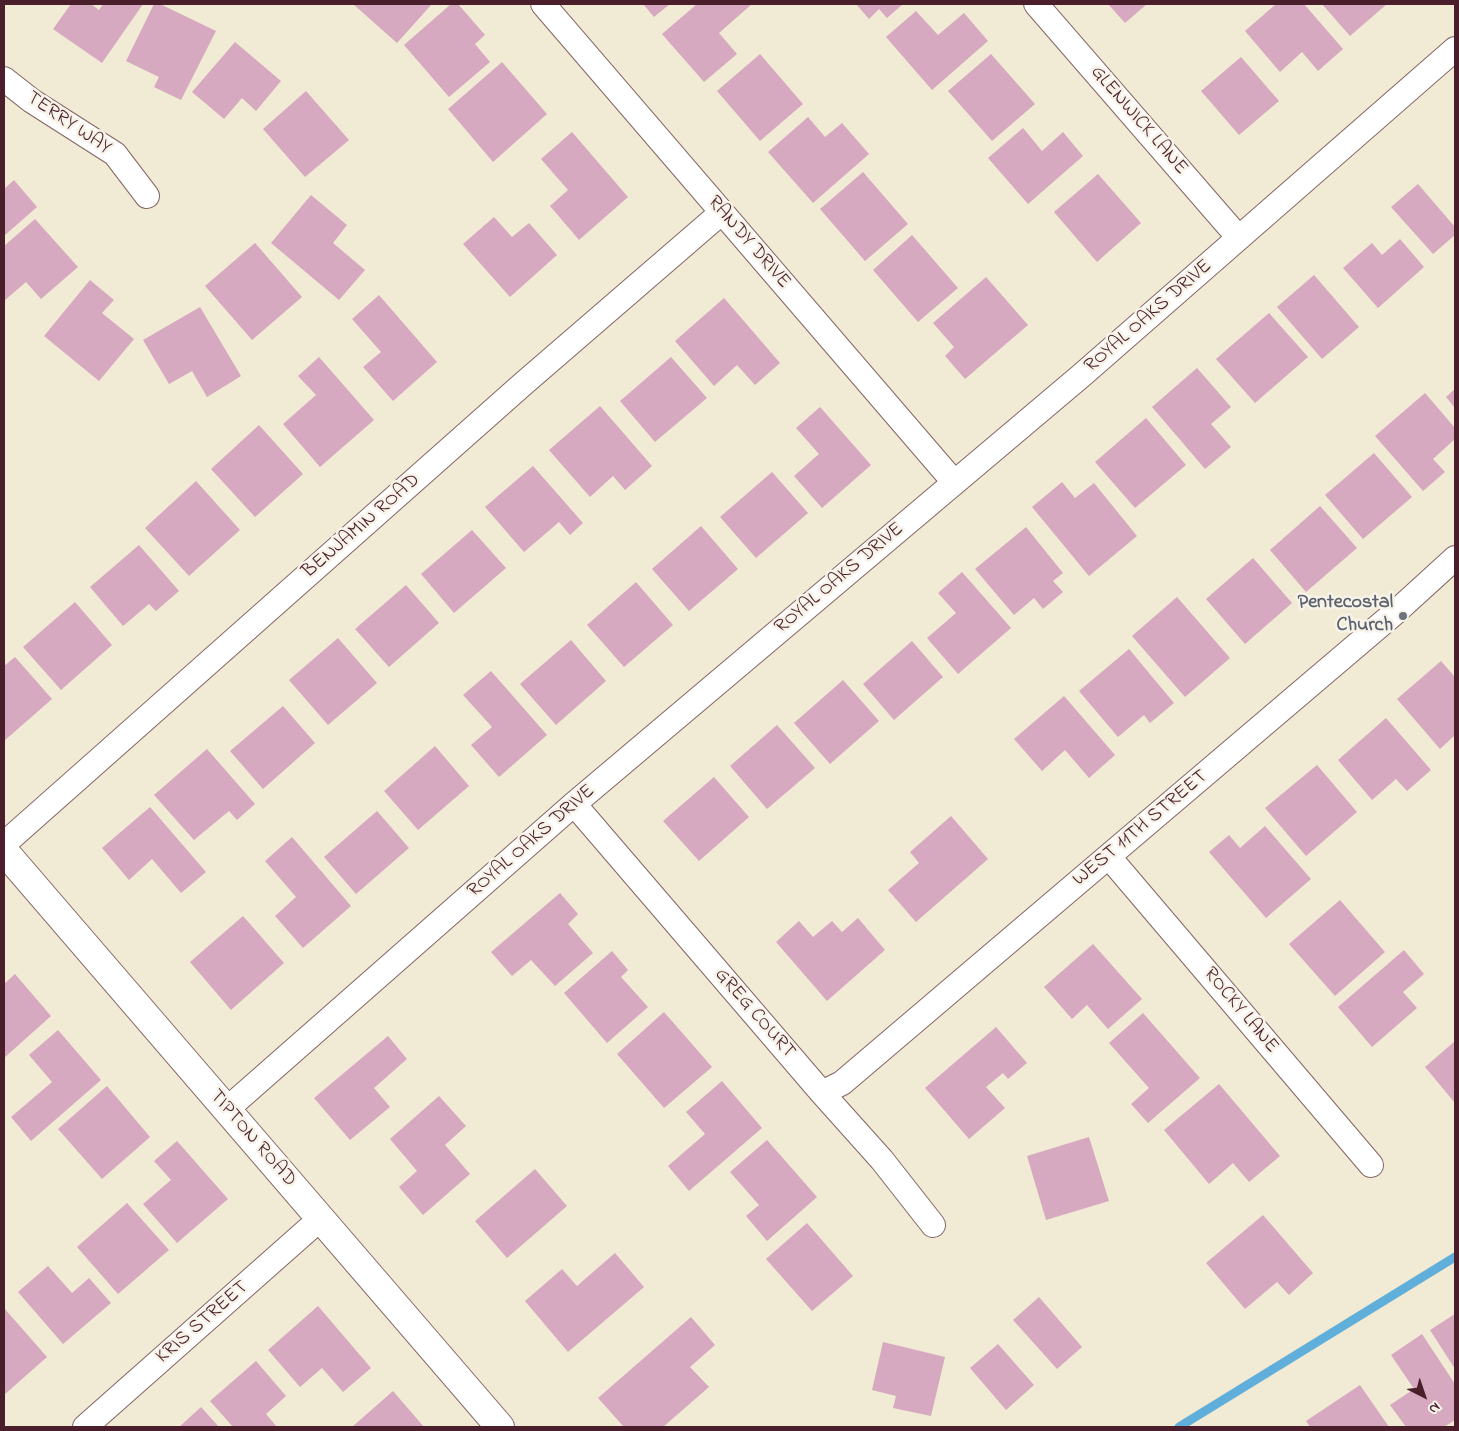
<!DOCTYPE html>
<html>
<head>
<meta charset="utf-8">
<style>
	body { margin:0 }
	#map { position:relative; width:1459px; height:1431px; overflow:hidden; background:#f1ead4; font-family:"Indie Flower",sans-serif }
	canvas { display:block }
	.frame { position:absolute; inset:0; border:5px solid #4a1f2b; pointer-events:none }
	.north { position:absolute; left:1399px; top:1371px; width:50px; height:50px; -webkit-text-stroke:4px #f7f3e8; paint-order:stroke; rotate:139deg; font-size:14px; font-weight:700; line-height:20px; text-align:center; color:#4a1f2b }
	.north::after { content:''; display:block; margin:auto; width:18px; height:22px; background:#4a1f2b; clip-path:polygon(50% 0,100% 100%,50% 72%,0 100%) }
</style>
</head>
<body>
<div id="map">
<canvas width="1459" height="1431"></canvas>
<div class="frame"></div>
<div class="north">N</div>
</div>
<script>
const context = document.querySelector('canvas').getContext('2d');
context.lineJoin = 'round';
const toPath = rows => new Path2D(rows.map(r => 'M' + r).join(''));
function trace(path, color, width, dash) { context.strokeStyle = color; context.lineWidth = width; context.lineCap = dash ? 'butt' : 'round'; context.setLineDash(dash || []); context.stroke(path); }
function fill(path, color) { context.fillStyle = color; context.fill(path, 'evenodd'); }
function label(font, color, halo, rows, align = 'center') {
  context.font = font + ' "Indie Flower",sans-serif'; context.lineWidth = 5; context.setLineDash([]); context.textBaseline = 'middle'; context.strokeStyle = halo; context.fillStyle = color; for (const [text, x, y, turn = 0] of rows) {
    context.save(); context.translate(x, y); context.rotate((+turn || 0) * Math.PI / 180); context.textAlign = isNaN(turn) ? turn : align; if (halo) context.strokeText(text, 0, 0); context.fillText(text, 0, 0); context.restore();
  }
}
trace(toPath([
	[1179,1427,1455,1257]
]), '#60afda', 9);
fill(toPath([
	[71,4,91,4,99,10,103,4,143,4,102,63,53,29],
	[154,4,160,4,216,31,181,100,154,87,159,77,126,61],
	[353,4,432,4,397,43],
	[451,4,458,4,485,35,475,44,490,62,449,97,404,45],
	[643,4,670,4,654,17],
	[697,4,752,4,719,33,737,54,704,82,662,34],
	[856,4,903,4,887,18,879,9,869,19],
	[1108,4,1147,4,1125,23],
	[1276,4,1304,4,1343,49,1318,71,1302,52,1280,72,1245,31],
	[1322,4,1387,4,1350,36],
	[916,11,938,35,964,13,988,41,932,90,886,37],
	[235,42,281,81,256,111,242,98,224,119,192,92],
	[760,54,803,104,760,141,717,91],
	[991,54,1035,104,992,141,948,91],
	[1241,57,1279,101,1239,135,1201,91],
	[502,62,547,114,493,162,448,109],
	[306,91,349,140,305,177,263,129],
	[808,117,825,137,842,123,869,154,813,203,768,152],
	[1023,128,1042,151,1063,132,1083,156,1028,204,988,158],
	[572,132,628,197,579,240,550,206,568,190,541,159],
	[863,172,908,224,865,261,820,209],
	[1098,174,1141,223,1097,262,1054,212],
	[14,180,37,207,4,236,4,189],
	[1418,184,1455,227,1455,235,1433,254,1391,207],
	[311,195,347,225,333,243,365,270,339,300,271,243],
	[494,217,512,237,529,223,557,255,510,297,463,244],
	[35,219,78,267,41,299,26,282,4,301,4,246],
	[912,235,958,288,918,322,873,270],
	[1400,239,1424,267,1378,308,1343,268,1372,243,1382,255],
	[255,243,302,297,252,340,205,286],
	[1314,275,1359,327,1322,359,1277,307],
	[986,277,1028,325,965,379,945,356,954,347,933,323],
	[90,280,114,300,102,313,134,339,99,381,44,336],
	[379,295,437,362,393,401,363,367,381,352,352,319],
	[724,298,780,363,755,385,737,365,714,386,675,341],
	[200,307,241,376,207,397,192,371,169,384,143,340],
	[1269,313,1308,357,1255,403,1216,359],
	[319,357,374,420,320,467,283,424,316,395,298,376],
	[671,357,707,398,655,442,620,401],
	[1197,368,1231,407,1211,424,1231,447,1205,469,1152,407],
	[1455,389,1455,408,1446,397],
	[1425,393,1455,428,1455,439,1433,459,1445,472,1423,491,1375,436],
	[600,406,652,466,625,490,613,476,590,497,549,450],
	[820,407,871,465,822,508,794,476,819,454,796,428],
	[1146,418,1186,465,1135,508,1095,462],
	[259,425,303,474,255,517,211,469],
	[1374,453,1412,497,1363,539,1325,495],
	[533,466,583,523,570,535,559,522,524,552,485,507],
	[772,472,808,513,756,558,720,517],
	[196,481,240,530,189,576,145,528],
	[1062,482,1075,498,1094,483,1137,536,1089,576,1032,507],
	[1320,506,1357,548,1306,592,1270,550],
	[701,526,738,569,689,611,652,569],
	[1026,527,1063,573,1053,581,1063,592,1043,609,1034,598,1014,615,975,569],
	[472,530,506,568,454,613,421,574],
	[139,545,179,591,156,611,149,604,123,626,90,587],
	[1253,558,1292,603,1245,644,1206,599],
	[962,572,1011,628,958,674,927,638,956,613,938,593],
	[636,582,673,625,624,667,587,625],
	[406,585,439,623,389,667,355,629],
	[1177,597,1230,658,1185,697,1132,636],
	[75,602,112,645,61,690,23,647],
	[338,638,377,683,328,725,289,680],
	[571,640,606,681,556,725,520,684],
	[912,641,943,677,894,720,863,684],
	[1129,649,1174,703,1150,723,1144,715,1118,737,1079,691],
	[15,657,52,699,4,741,4,666],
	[1441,661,1455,677,1455,735,1440,749,1397,699],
	[491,671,547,735,499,777,471,745,492,727,463,695],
	[843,680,879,721,830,764,794,723],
	[1064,696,1115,755,1089,778,1065,750,1042,771,1014,739],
	[283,706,315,743,263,789,230,751],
	[1386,718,1431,770,1407,791,1396,779,1372,800,1338,760],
	[777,725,815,768,767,809,730,766],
	[435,746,469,786,418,830,384,791],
	[207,749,255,804,237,820,229,811,194,840,154,795],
	[1317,765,1357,812,1306,856,1265,808],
	[714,777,749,817,699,861,663,821],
	[150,807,206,872,181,893,152,859,129,880,102,848],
	[377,811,409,848,356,894,324,857],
	[951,816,988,859,916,922,888,890,919,863,910,852],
	[1265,826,1311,879,1266,918,1209,852,1229,835,1240,848],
	[292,837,351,906,303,948,275,916,296,897,265,861],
	[560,893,578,914,568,924,593,953,555,986,531,960,512,976,491,952],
	[1340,900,1385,952,1335,996,1289,944],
	[243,916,284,963,231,1010,190,962],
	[858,918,885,950,827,1001,776,942,799,921,813,937,832,921,842,932],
	[1093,944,1142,999,1108,1029,1087,1005,1072,1019,1044,987],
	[1404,950,1424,974,1403,992,1417,1008,1372,1047,1338,1007],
	[612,951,628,970,621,977,648,1007,607,1043,564,993],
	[15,974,51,1016,4,1058,4,984],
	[664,1012,712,1067,664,1108,617,1054],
	[1143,1013,1200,1078,1148,1123,1131,1104,1149,1088,1109,1043],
	[996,1027,1027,1063,1008,1079,1003,1073,986,1087,1005,1108,969,1139,925,1088],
	[58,1030,101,1080,31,1141,11,1117,52,1082,29,1055],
	[388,1036,407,1059,374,1088,390,1107,350,1140,314,1098],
	[1455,1041,1455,1103,1425,1067],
	[722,1081,762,1128,689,1191,668,1166,705,1134,686,1112],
	[1219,1084,1280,1156,1249,1182,1233,1163,1209,1184,1164,1130],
	[107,1086,150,1137,102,1179,58,1129],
	[439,1096,466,1126,445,1145,470,1174,423,1215,399,1187,417,1171,390,1139],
	[1089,1137,1109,1201,1046,1220,1027,1156],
	[767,1140,817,1197,767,1241,746,1216,759,1205,730,1172],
	[177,1141,228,1199,177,1243,143,1204,171,1180,154,1161],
	[535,1169,567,1206,507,1258,475,1221],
	[127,1203,169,1250,118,1294,77,1247],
	[1263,1215,1313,1273,1289,1295,1277,1282,1245,1309,1206,1263],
	[807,1223,853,1276,812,1311,766,1259],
	[615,1253,644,1287,568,1352,525,1301,562,1269,577,1286],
	[48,1266,72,1293,89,1278,111,1303,63,1344,18,1292],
	[1039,1297,1082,1347,1057,1369,1013,1320],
	[318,1306,371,1368,343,1392,322,1368,300,1387,268,1350],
	[4,1308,47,1357,4,1395],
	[1455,1314,1455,1369,1430,1330],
	[691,1317,715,1345,690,1367,709,1387,663,1427,624,1427,598,1398],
	[1422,1334,1455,1384,1455,1420,1444,1427,1406,1427,1390,1405,1414,1389,1391,1355],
	[883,1342,945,1357,931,1416,893,1408,896,1396,872,1390],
	[998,1344,1034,1385,1006,1410,970,1368],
	[256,1361,286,1396,266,1414,277,1427,233,1427,210,1401],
	[1360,1385,1389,1427,1310,1427,1306,1421],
	[393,1391,424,1427,352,1427],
	[201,1407,219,1427,179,1427]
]), '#d7a9c1');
const street = toPath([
	[543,4,954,482],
	[1036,4,1239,238],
	[4,79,32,101,115,154,147,196],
	[574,804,822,1093,882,1160,933,1225],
	[4,844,523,384,721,213],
	[1109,857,1371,1165],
	[822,1093,842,1083,1398,610,1455,558],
	[226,1110,574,804,1082,375,1455,49],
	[85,1427,320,1219]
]);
const secondary = toPath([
	[4,851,500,1427]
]);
trace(street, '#846666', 26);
trace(secondary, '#846666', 30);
trace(street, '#fff', 24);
trace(secondary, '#fff', 28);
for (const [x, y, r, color] of [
	[1403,616,5,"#6b7280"]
]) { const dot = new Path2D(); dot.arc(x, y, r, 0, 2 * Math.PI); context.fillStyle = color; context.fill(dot); trace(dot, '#f7f3e8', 2); }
label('20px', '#4a1f2b', '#f7f3e8', [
	["GLENWICK LANE",1138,121,49],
	["TERRY WAY",68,124,34],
	["RANDY DRIVE",748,243,49],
	["ROYAL OAKS DRIVE",1149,317,-41],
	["BENJAMIN ROAD",362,527,-41],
	["ROYAL OAKS DRIVE",840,579,-40],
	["WEST 11TH STREET",1141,829,-40],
	["ROYAL OAKS DRIVE",532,842,-41],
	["ROCKY LANE",1240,1011,50],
	["GREG COURT",754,1014,49],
	["TIPTON ROAD",252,1139,49],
	["KRIS STREET",203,1323,-41]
]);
label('bold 20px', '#5b616d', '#f7f3e8', [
	["Pentecostal",1393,604],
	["Church",1393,627]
], 'right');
</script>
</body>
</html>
